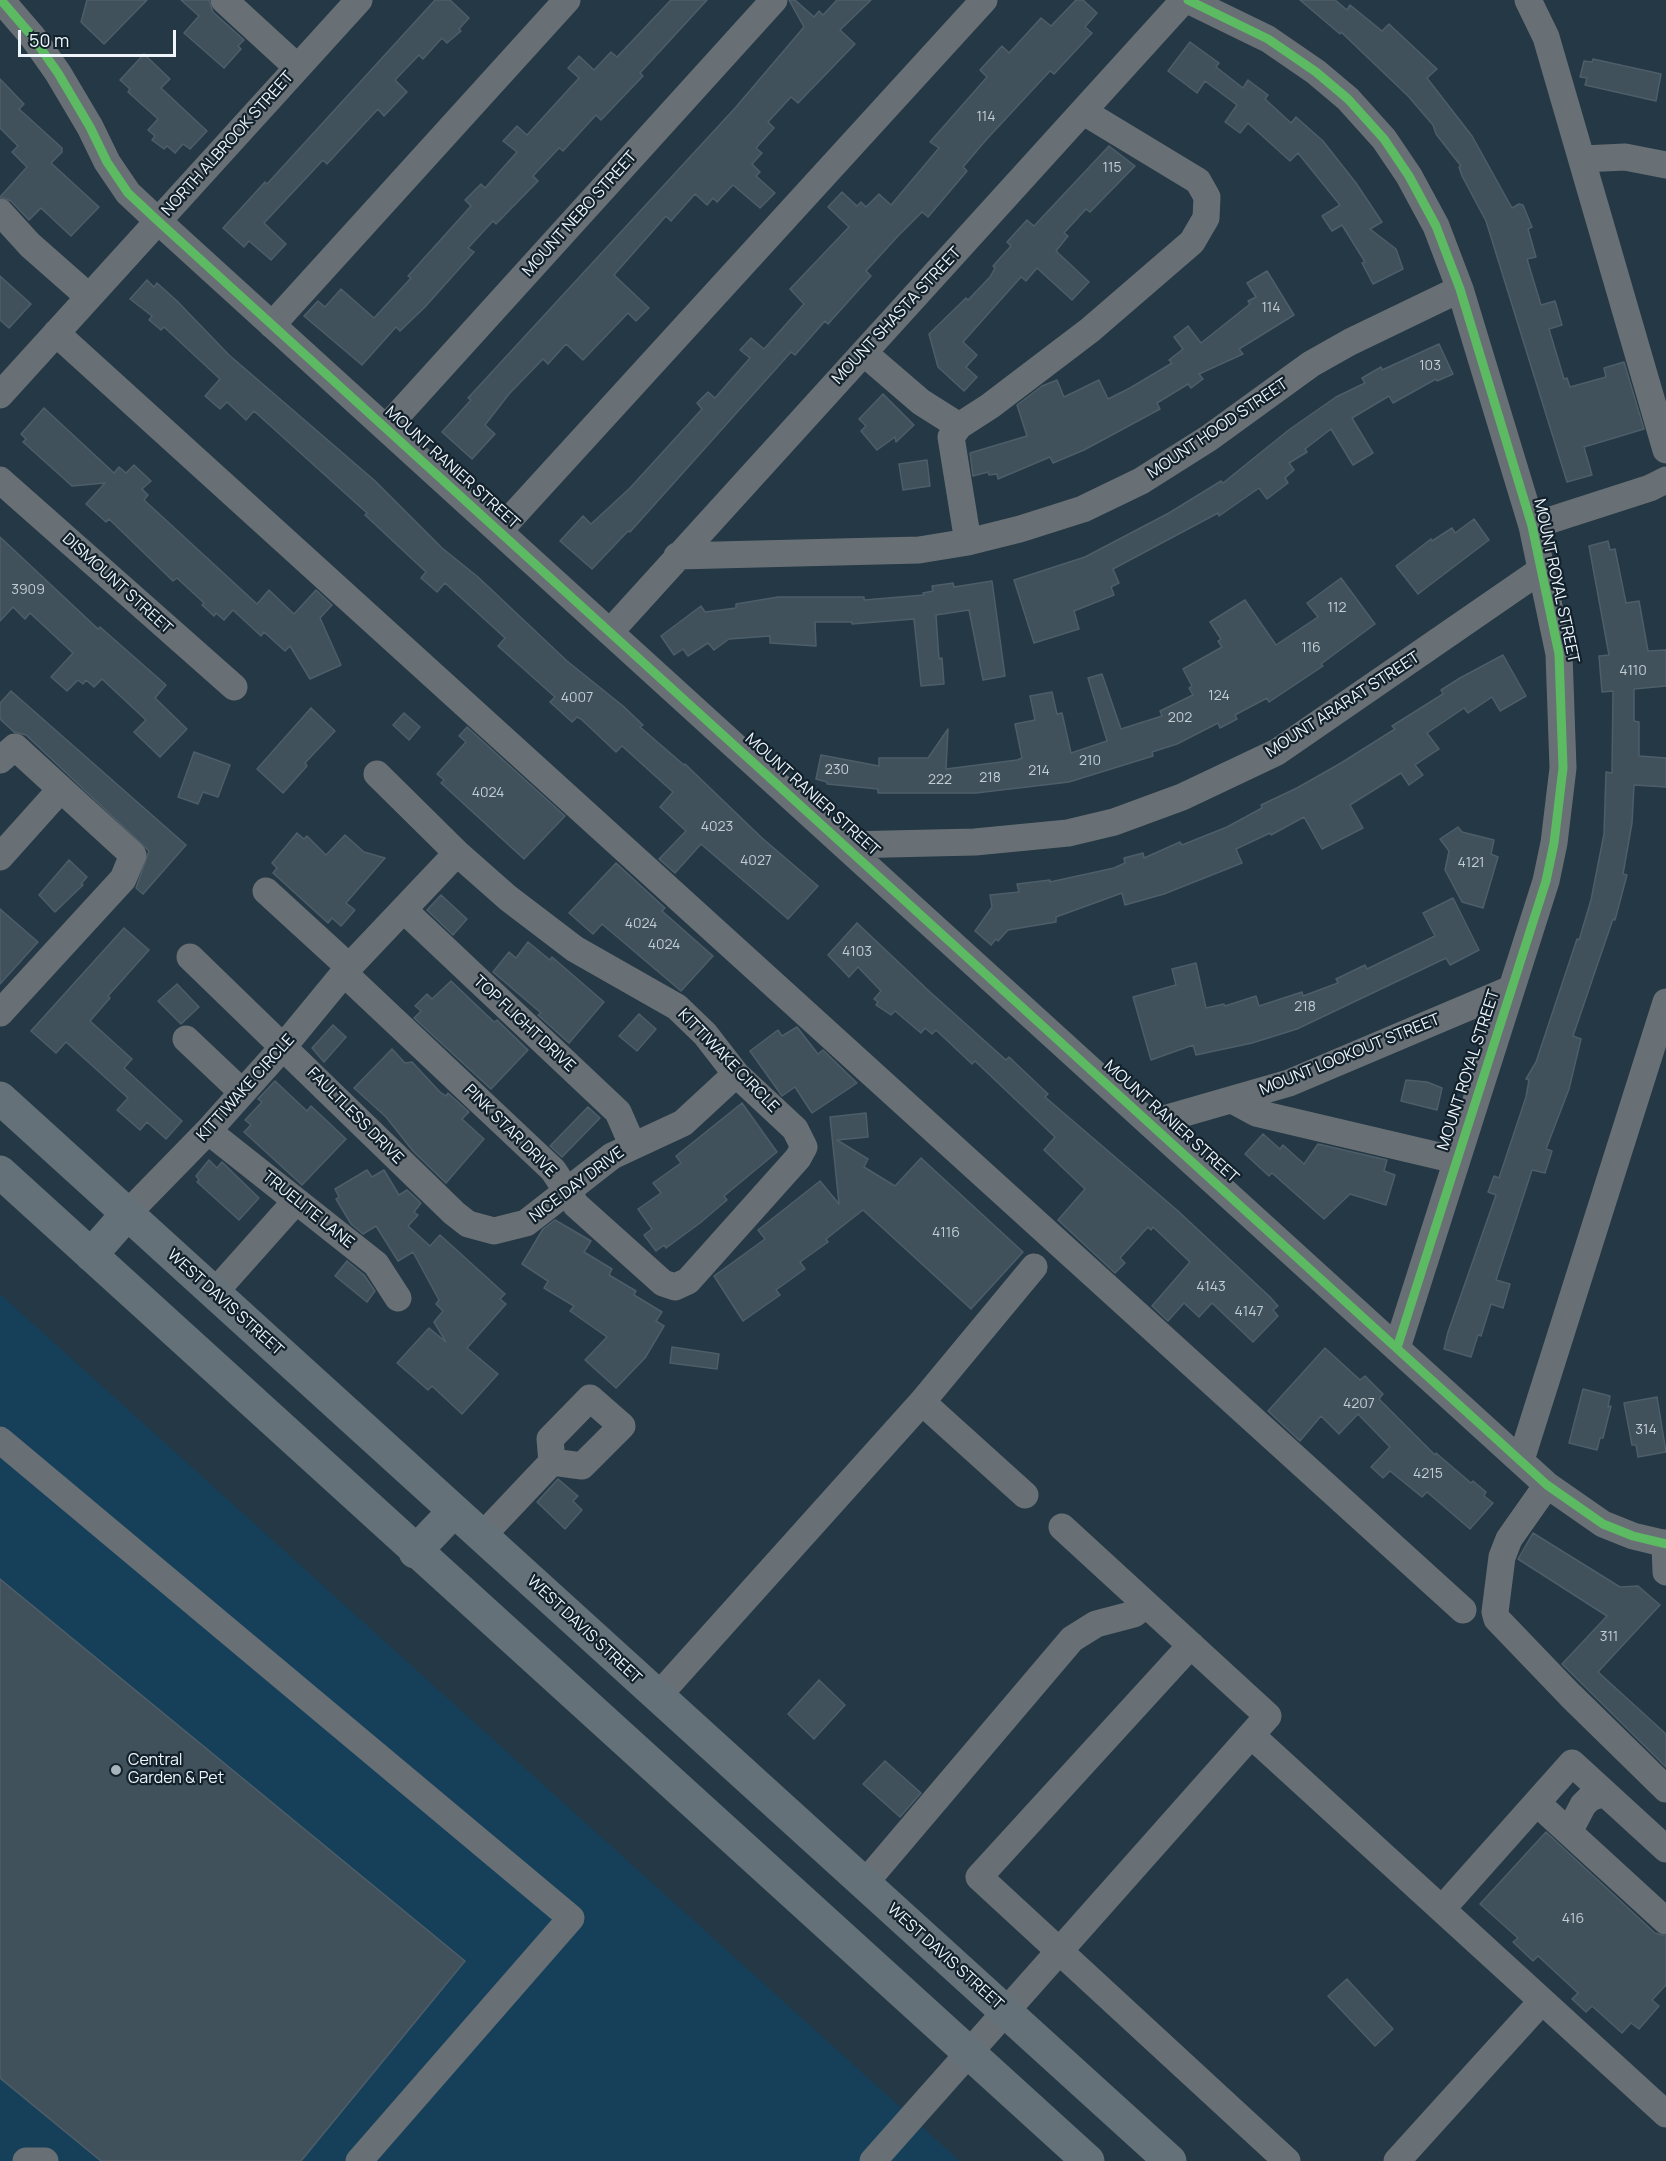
<!DOCTYPE html>
<html>
<head>
<meta charset="utf-8">
<style>
	body { margin:0 }
	#map { position:relative; width:1666px; height:2161px; overflow:hidden; background:#243845; font-family:Manrope,sans-serif }
	canvas { display:block }
	.scale { position:absolute; left:18px; top:30px; width:158px; height:27px; box-sizing:border-box; border:3px solid #eef6fc; border-top:0; padding-left:8px; font-size:18px; line-height:21px; white-space:nowrap; color:#eef6fc; -webkit-text-stroke:4px #12212b; paint-order:stroke }
</style>
</head>
<body>
<div id="map">
<canvas width="1666" height="2161"></canvas>
<div class="scale">50 m</div>
</div>
<script>
const context = document.querySelector('canvas').getContext('2d');
context.lineJoin = 'round';
function fill(path, color) { context.fillStyle = color; context.fill(path, 'evenodd'); }
const toPath = rows => new Path2D(rows.map(r => 'M' + r).join(''));
function trace(path, color, width, dash) { context.strokeStyle = color; context.lineWidth = width; context.lineCap = dash ? 'butt' : 'round'; context.setLineDash(dash || []); context.stroke(path); }
function label(font, color, halo, rows, align = 'center') {
  context.font = font + ' Manrope,sans-serif'; context.lineWidth = 4.5; context.setLineDash([]); context.textBaseline = 'middle'; context.strokeStyle = halo; context.fillStyle = color; for (const [text, x, y, turn = 0] of rows) {
    context.save(); context.translate(x, y); context.rotate((+turn || 0) * Math.PI / 180); context.textAlign = isNaN(turn) ? turn : align; if (halo) context.strokeText(text, 0, 0); context.fillText(text, 0, 0); context.restore();
  }
}
fill(toPath([
	[0,1294,960,2161,0,2161]
]), '#16405a');
const building = toPath([
	[87,0,147,0,104,44,81,22,87,0],
	[181,0,209,0,213,12,244,40,238,46,241,49,224,68,184,33,199,16,181,0],
	[435,0,450,0,469,18,459,29,461,31,447,43,442,38,423,59,419,55,395,80,407,92,384,116,378,109,327,164,323,160,264,223,286,244,271,260,249,241,244,247,223,228,265,182,267,184,435,0],
	[671,0,707,0,640,73,643,76,601,120,596,115,563,151,559,148,533,176,538,181,496,224,493,221,468,248,474,252,425,307,400,331,396,327,362,365,304,316,318,301,325,307,341,289,374,318,411,278,408,276,471,206,465,200,481,184,485,188,517,152,503,141,517,126,527,135,579,78,568,68,579,56,594,70,611,52,617,57,671,0],
	[789,0,795,0,814,17,819,11,823,15,837,0,871,0,840,30,855,44,798,103,791,97,768,122,774,128,756,148,762,153,752,164,760,172,756,176,775,193,760,208,733,185,717,202,713,198,707,205,695,194,671,221,666,216,614,275,649,308,636,321,628,313,583,360,566,344,548,364,543,359,509,394,485,425,495,434,472,459,442,432,471,400,468,398,736,107,804,27,789,0],
	[1076,0,1083,0,1097,13,1085,27,1092,33,1054,74,1050,71,986,140,963,167,967,171,928,217,922,212,898,236,866,271,871,276,828,324,825,321,795,355,791,352,630,532,628,531,592,569,560,541,583,516,591,524,630,488,702,409,697,403,708,392,715,398,750,358,740,350,751,338,764,349,804,304,790,289,849,227,828,207,842,192,857,206,861,202,866,207,879,194,891,205,939,148,930,142,987,77,980,70,1002,46,1009,53,1041,18,1051,26,1076,0],
	[1300,0,1335,0,1347,10,1350,5,1382,31,1389,24,1437,69,1427,78,1472,136,1512,208,1519,204,1523,205,1532,227,1528,229,1536,257,1527,259,1541,305,1555,301,1562,325,1549,329,1564,379,1567,378,1570,387,1606,377,1604,368,1624,362,1644,429,1584,447,1592,475,1567,482,1486,221,1462,176,1459,167,1461,166,1436,134,1433,125,1408,96,1341,32,1340,34,1300,0],
	[1190,42,1219,63,1216,67,1243,88,1248,80,1268,95,1265,99,1291,123,1296,117,1323,141,1356,183,1382,222,1370,229,1396,249,1403,269,1373,284,1362,263,1365,262,1342,225,1332,231,1322,216,1340,205,1298,153,1290,161,1248,123,1240,133,1225,122,1237,105,1205,81,1197,93,1168,71,1190,42],
	[144,54,170,79,161,88,207,131,190,149,183,144,175,153,167,146,164,149,152,140,155,136,148,130,158,119,128,92,130,89,120,80,144,54],
	[1593,59,1661,74,1656,101,1585,85,1587,78,1580,77,1584,61,1592,62,1593,59],
	[0,79,24,104,19,109,62,148,62,152,51,163,99,207,71,236,41,208,29,220,11,201,0,197,27,167,12,152,18,146,0,128,0,79],
	[1109,146,1135,166,1090,212,1086,209,1064,233,1068,236,1056,251,1089,282,1072,300,1037,268,1026,281,1021,277,963,342,977,355,966,367,977,377,964,391,938,367,929,334,966,298,968,300,990,277,995,268,993,266,1011,246,1007,242,1027,220,1034,226,1109,146],
	[1267,271,1294,315,1239,349,1243,354,1199,374,1203,379,1191,388,1188,384,1157,403,1160,409,1084,450,1053,463,1050,457,998,479,997,474,989,475,988,472,973,476,970,453,1027,436,1017,405,1042,386,1057,380,1064,397,1099,380,1108,399,1130,388,1172,363,1169,360,1183,349,1174,337,1188,326,1201,343,1250,304,1248,301,1256,297,1247,283,1267,271],
	[0,276,31,304,9,328,0,320,0,276],
	[147,280,154,287,157,283,177,301,229,355,374,480,442,548,478,577,567,661,623,706,643,725,640,727,684,765,685,764,762,838,818,886,788,919,701,844,675,873,659,859,686,831,660,807,673,792,622,746,616,752,581,719,577,717,572,722,550,702,555,697,498,646,505,638,445,583,437,592,421,578,426,572,365,515,367,513,254,411,246,420,227,402,220,409,205,396,220,379,164,327,161,330,149,320,152,316,130,299,147,280],
	[1439,344,1453,374,1437,381,1436,379,1393,403,1389,396,1352,418,1373,453,1353,465,1331,429,1305,449,1307,452,1289,463,1294,470,1285,478,1288,483,1267,499,1259,488,1219,516,1218,513,1113,569,1119,583,1111,587,1114,595,1074,611,1079,629,1034,643,1014,580,1085,557,1169,513,1221,481,1223,483,1290,429,1336,397,1365,383,1362,378,1381,367,1382,370,1439,344],
	[883,394,914,425,896,442,895,437,877,450,861,431,866,426,859,419,883,394],
	[44,408,114,473,119,467,126,473,134,465,151,481,142,489,148,495,144,500,257,604,269,590,294,614,316,590,332,605,320,618,341,665,310,679,290,646,285,651,264,632,261,636,233,610,224,620,216,613,214,616,202,605,204,603,177,578,173,581,109,519,106,522,86,504,105,483,72,486,23,442,26,439,21,434,44,408],
	[927,460,930,486,903,490,899,464,927,460],
	[1474,519,1489,540,1418,594,1396,566,1431,539,1432,541,1452,528,1455,533,1474,519],
	[0,537,98,629,100,627,166,685,155,698,187,729,160,757,134,732,146,720,102,679,94,687,86,680,83,684,78,680,67,691,51,677,73,653,30,613,25,619,13,607,0,621,0,537],
	[1608,541,1610,550,1615,549,1626,603,1639,601,1648,651,1666,650,1666,686,1634,689,1634,721,1639,722,1639,756,1666,758,1666,787,1634,785,1632,823,1623,874,1627,875,1615,920,1613,919,1573,1036,1581,1039,1569,1089,1546,1149,1552,1151,1545,1173,1532,1170,1496,1280,1510,1284,1503,1308,1491,1304,1481,1336,1478,1335,1471,1357,1444,1349,1448,1332,1496,1195,1488,1192,1494,1176,1499,1178,1526,1097,1529,1080,1526,1079,1536,1062,1577,939,1579,940,1591,900,1604,834,1606,772,1612,773,1613,691,1602,692,1599,656,1609,655,1589,546,1608,541],
	[1341,578,1375,624,1321,664,1323,666,1269,702,1267,698,1235,715,1237,719,1220,728,1218,723,1177,744,1152,752,1153,756,1069,782,976,793,878,793,878,789,827,784,827,782,816,779,821,755,879,766,879,758,928,758,948,729,946,769,1017,760,1022,758,1015,724,1035,720,1030,696,1052,692,1057,714,1062,713,1071,753,1107,741,1088,678,1102,674,1121,729,1162,716,1160,711,1193,695,1189,688,1192,686,1183,669,1222,647,1218,641,1221,639,1210,622,1245,600,1276,645,1318,617,1307,603,1341,578],
	[992,581,1005,676,983,680,969,610,936,615,939,659,942,658,944,684,921,686,914,619,852,624,852,622,815,622,816,646,770,643,770,636,729,639,714,650,708,643,688,656,683,649,674,655,661,636,701,606,705,612,736,608,736,604,778,597,864,597,864,600,924,595,923,593,933,591,932,586,953,583,954,587,992,581],
	[1503,655,1526,696,1500,711,1492,697,1468,713,1464,708,1427,733,1439,749,1415,765,1423,775,1409,785,1401,773,1350,805,1363,828,1322,849,1304,817,1271,835,1270,833,1236,849,1242,863,1164,894,1125,905,1122,893,1056,917,1056,922,1008,930,998,941,996,939,991,945,975,931,992,907,990,895,1019,892,1017,884,1050,880,1050,882,1114,868,1125,863,1124,858,1143,853,1144,858,1180,842,1182,845,1227,827,1262,808,1261,805,1297,788,1341,763,1395,729,1392,726,1443,694,1441,690,1460,678,1503,655],
	[11,691,186,845,143,894,136,888,149,851,26,735,14,732,0,719,0,703,11,691],
	[311,708,335,731,305,763,307,766,283,793,257,769,311,708],
	[404,713,420,727,409,740,393,725,404,713],
	[467,727,565,816,524,859,441,783,444,780,437,774,466,742,459,736,467,727],
	[194,752,230,765,218,797,203,792,198,804,178,797,194,752],
	[1458,827,1462,832,1494,840,1491,854,1498,857,1483,908,1462,902,1445,870,1449,851,1440,839,1458,827],
	[297,833,304,839,307,836,326,855,345,835,364,852,385,858,346,903,355,910,341,926,332,918,328,923,273,873,277,868,272,863,297,833],
	[69,860,87,877,81,884,83,885,55,912,39,895,69,860],
	[616,863,665,908,662,911,713,956,681,991,602,924,593,934,569,913,616,863],
	[441,895,467,919,453,935,427,910,441,895],
	[1453,898,1479,950,1450,965,1446,958,1297,1029,1252,1043,1196,1055,1193,1045,1151,1060,1133,997,1176,985,1172,969,1196,963,1206,1008,1224,1004,1225,1006,1256,996,1259,1006,1302,992,1303,996,1338,983,1336,979,1365,965,1367,969,1435,936,1423,913,1453,898],
	[0,909,38,942,0,984,0,909],
	[857,923,930,992,1006,1060,1009,1057,1048,1094,1045,1097,1178,1211,1270,1297,1278,1306,1273,1310,1278,1316,1253,1342,1212,1303,1199,1317,1184,1303,1168,1321,1152,1306,1190,1262,1153,1227,1151,1230,1148,1227,1120,1258,1125,1263,1115,1273,1058,1220,1085,1189,1044,1150,1055,1137,975,1061,972,1064,936,1030,932,1034,925,1028,921,1033,895,1011,891,1015,876,1005,878,1002,874,999,881,991,858,967,849,977,828,955,857,923],
	[124,928,149,950,108,996,110,998,90,1021,132,1059,124,1068,182,1121,166,1139,147,1122,140,1130,117,1110,128,1098,66,1042,56,1053,31,1031,124,928],
	[528,942,550,960,552,957,604,1002,569,1043,538,1015,541,1013,493,972,509,952,516,958,528,942],
	[451,981,494,1022,497,1020,528,1050,491,1089,414,1018,421,1011,415,1006,427,994,432,999,451,981],
	[177,984,199,1007,181,1024,158,1001,177,984],
	[639,1014,656,1029,637,1051,619,1036,639,1014],
	[333,1025,346,1037,324,1062,312,1048,333,1025],
	[797,1027,818,1054,823,1050,857,1083,812,1113,795,1087,782,1096,750,1051,778,1030,782,1036,797,1027],
	[392,1049,405,1063,412,1062,440,1092,446,1096,448,1093,469,1112,462,1119,484,1139,446,1183,413,1151,386,1117,354,1088,392,1049],
	[1406,1080,1427,1082,1442,1088,1437,1110,1401,1101,1406,1080],
	[275,1081,307,1111,311,1106,346,1139,302,1185,244,1132,251,1125,245,1120,262,1102,258,1099,275,1081],
	[742,1103,777,1152,724,1196,727,1200,700,1223,666,1248,664,1245,656,1251,644,1235,652,1229,638,1209,661,1193,653,1183,681,1163,676,1156,742,1103],
	[588,1107,600,1118,562,1157,550,1146,588,1107],
	[866,1113,868,1137,837,1140,868,1159,864,1167,895,1186,921,1158,1023,1252,971,1309,863,1210,826,1239,828,1242,800,1262,805,1269,776,1290,780,1295,743,1321,714,1276,765,1239,758,1230,820,1181,839,1204,830,1117,866,1113],
	[1263,1134,1280,1149,1283,1145,1304,1164,1318,1144,1387,1160,1384,1171,1395,1175,1386,1205,1350,1194,1324,1219,1272,1173,1269,1176,1245,1154,1263,1134],
	[209,1160,217,1168,222,1162,259,1198,239,1220,197,1182,199,1180,196,1176,209,1160],
	[367,1170,372,1177,384,1170,399,1195,407,1190,421,1203,414,1212,418,1215,408,1226,430,1246,440,1235,505,1294,500,1299,506,1304,467,1348,498,1374,462,1414,432,1386,428,1390,397,1363,429,1328,446,1342,434,1322,443,1311,436,1304,439,1300,413,1252,398,1261,376,1226,363,1234,351,1224,336,1199,339,1197,335,1189,367,1170],
	[555,1220,591,1241,584,1252,612,1269,609,1275,636,1291,634,1295,662,1312,656,1321,664,1326,645,1358,616,1388,585,1360,607,1337,570,1311,574,1306,544,1288,548,1281,522,1264,543,1229,555,1220],
	[347,1261,364,1275,375,1291,367,1302,335,1276,347,1261],
	[672,1347,719,1354,717,1369,670,1363,672,1347],
	[1325,1348,1360,1380,1365,1376,1383,1394,1379,1399,1435,1455,1436,1453,1471,1483,1473,1481,1486,1492,1484,1496,1493,1503,1470,1529,1427,1492,1422,1497,1390,1471,1383,1478,1371,1467,1390,1447,1358,1414,1339,1434,1321,1416,1300,1441,1268,1411,1325,1348],
	[1583,1389,1610,1396,1608,1407,1611,1406,1603,1438,1600,1438,1597,1450,1569,1443,1583,1389],
	[1657,1397,1666,1452,1638,1457,1636,1445,1632,1445,1624,1403,1657,1397],
	[558,1479,578,1496,573,1501,582,1510,565,1529,537,1502,558,1479],
	[1533,1533,1620,1587,1638,1586,1660,1605,1598,1672,1666,1734,1666,1767,1562,1664,1607,1616,1518,1559,1533,1533],
	[0,1579,465,1961,301,2161,101,2161,0,2078,0,1579],
	[819,1680,845,1705,814,1739,788,1714,819,1680],
	[885,1761,921,1793,900,1817,863,1784,885,1761],
	[1546,1832,1655,1933,1666,1936,1666,1985,1652,2000,1659,2006,1639,2029,1631,2023,1622,2033,1592,2006,1586,2012,1572,1999,1578,1993,1538,1956,1533,1961,1513,1942,1518,1938,1480,1904,1546,1832],
	[1347,1979,1393,2029,1375,2046,1328,1996,1347,1979]
]);
fill(building, '#41515b');
trace(building, '#4e5e69', 1.5);
trace(toPath([
	[1,0,32,36,58,73,90,127,107,162,128,193,158,221,1547,1485,1603,1524,1633,1536,1666,1544],
	[224,0,297,67],
	[1188,0,1268,39,1316,72,1348,99,1384,139,1409,176,1436,226,1460,289,1532,526,1559,654,1563,768,1554,843,1546,881,1397,1348],
	[1528,0,1546,37,1666,450],
	[1582,159,1625,157,1666,165],
	[0,212,30,245,89,297],
	[272,325,567,0],
	[56,333,1463,1610],
	[864,353,921,402,959,426],
	[0,395,359,0],
	[386,428,774,0],
	[0,480,234,687],
	[1532,526,1650,488,1666,480],
	[499,531,984,0],
	[968,542,951,437,959,426,990,406,1090,330,1192,242,1206,218,1207,197,1198,181,1084,112],
	[677,556,919,550,968,542,1020,529,1083,509,1141,481,1209,438,1311,364,1350,342,1460,289],
	[610,632,1184,0],
	[0,760,15,747,133,855,123,879,0,1013],
	[845,845,975,842,1068,833,1114,822,1182,797,1277,752,1541,570],
	[0,857,60,790],
	[266,891,349,967],
	[405,911,618,1112,632,1144],
	[190,957,454,1213,468,1224,494,1231,526,1223,612,1156,683,1123,736,1074],
	[345,974,553,1170,576,1205,663,1283,675,1287,688,1281,798,1158,804,1147,795,1129,736,1074,705,1034,677,1007,575,949,508,898,457,853,377,774],
	[186,1039,242,1092],
	[1232,1100,1256,1113,1456,1160],
	[1150,1123,1289,1083,1511,989],
	[208,1131,376,1264,398,1298],
	[127,1214,208,1131,284,1046,349,967,457,853],
	[214,1293,296,1201],
	[922,1402,1025,1495],
	[0,1440,571,1918,359,2161],
	[1521,1460,1666,1002],
	[1547,1485,1509,1539,1502,1557,1495,1612,1497,1619,1570,1695,1666,1789],
	[482,1536,552,1462,582,1466,622,1426,590,1398,550,1439,552,1462],
	[1665,1543,1666,1572],
	[1191,1645,979,1877,1287,2161],
	[657,1697,922,1402,1034,1267],
	[1251,1735,1666,2114],
	[1537,1803,1666,1921],
	[1569,1832,1583,1805,1590,1798,1605,1793],
	[864,1884,1072,1639,1096,1624,1134,1614,1146,1605],
	[1442,1909,1572,1763,1666,1849],
	[26,2161,45,2161],
	[873,2161,1268,1716,1062,1527],
	[1397,2161,1542,2001]
]), '#697075', 27);
trace(toPath([
	[0,1098,1170,2161],
	[0,1172,1088,2161],
	[91,1255,127,1214],
	[415,1552,454,1511]
]), '#657179', 33);
trace(toPath([
	[1,0,32,36,58,73,90,127,107,162,128,193,158,221,1547,1485,1603,1524,1633,1536,1666,1544],
	[1188,0,1268,39,1316,72,1348,99,1384,139,1409,176,1436,226,1460,289,1532,526,1559,654,1563,768,1554,843,1546,881,1397,1348]
]), '#5cba63', 9);
for (const [x, y, r, color] of [
	[116,1770,6,"#a7b4bc"]
]) { const dot = new Path2D(); dot.arc(x, y, r, 0, 2 * Math.PI); context.fillStyle = color; context.fill(dot); trace(dot, '#12212b', 2); }
label('14px', '#c3cdd4', null, [
	["114",986,117],
	["115",1112,168],
	["114",1271,308],
	["103",1430,366],
	["3909",28,590],
	["112",1337,608],
	["116",1311,648],
	["4110",1633,671],
	["124",1219,696],
	["4007",577,698],
	["202",1180,718],
	["210",1090,761],
	["230",837,770],
	["214",1039,771],
	["218",990,778],
	["222",940,780],
	["4024",488,793],
	["4023",717,827],
	["4027",756,861],
	["4121",1471,863],
	["4024",641,924],
	["4024",664,945],
	["4103",857,952],
	["218",1305,1007],
	["4116",946,1233],
	["4143",1211,1287],
	["4147",1249,1312],
	["4207",1359,1404],
	["314",1646,1430],
	["4215",1428,1474],
	["311",1609,1637],
	["416",1573,1919]
]);
label('16px', '#eef6fc', '#12212b', [
	["NORTH ALBROOK STREET",228,144,-48],
	["MOUNT NEBO STREET",580,214,-48],
	["MOUNT SHASTA STREET",897,316,-47],
	["MOUNT HOOD STREET",1218,429,-34],
	["MOUNT RANIER STREET",452,468,42],
	["MOUNT ROYAL STREET",1556,581,78],
	["DISMOUNT STREET",117,584,42],
	["MOUNT ARARAT STREET",1343,705,-33],
	["MOUNT RANIER STREET",812,795,42],
	["TOP FLIGHT DRIVE",524,1024,43],
	["MOUNT LOOKOUT STREET",1350,1055,-22],
	["KITTIWAKE CIRCLE",728,1061,46],
	["MOUNT ROYAL STREET",1469,1070,-72],
	["KITTIWAKE CIRCLE",246,1088,-48],
	["FAULTLESS DRIVE",355,1116,45],
	["MOUNT RANIER STREET",1171,1122,42],
	["PINK STAR DRIVE",510,1131,45],
	["NICE DAY DRIVE",577,1185,-37],
	["TRUELITE LANE",308,1210,39],
	["WEST DAVIS STREET",225,1303,42],
	["WEST DAVIS STREET",584,1630,43],
	["WEST DAVIS STREET",945,1957,42]
]);
label('16px', '#eef6fc', '#12212b', [
	["Central",128,1761],
	["Garden & Pet",128,1779]
], 'left');
</script>
</body>
</html>
